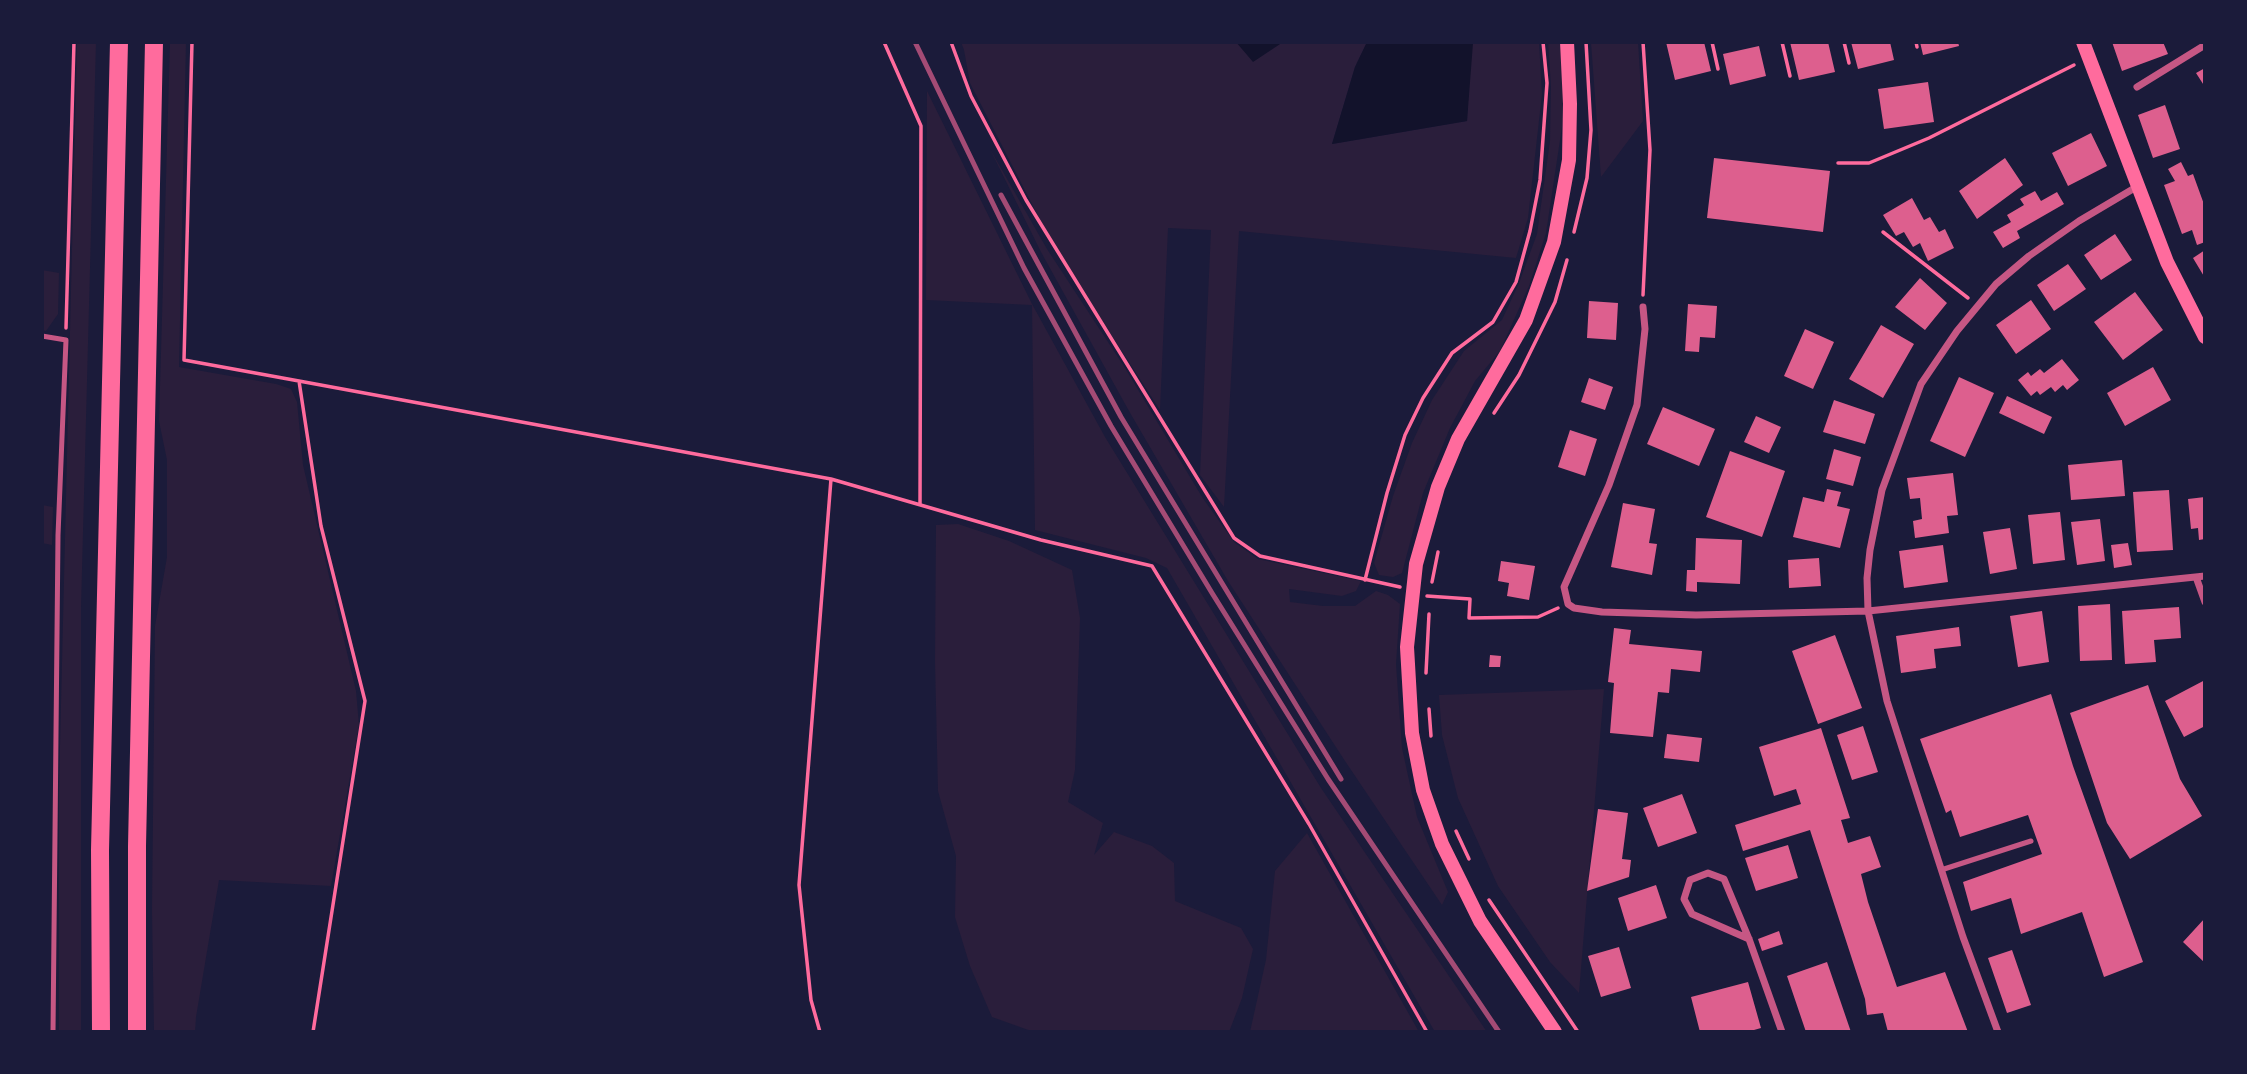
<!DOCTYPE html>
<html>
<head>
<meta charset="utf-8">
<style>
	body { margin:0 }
	#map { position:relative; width:2247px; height:1074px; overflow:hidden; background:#1b1b3a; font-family:"Sofia Sans Condensed",sans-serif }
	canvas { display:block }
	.frame { position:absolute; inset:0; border:44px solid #1b1b3a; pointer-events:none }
</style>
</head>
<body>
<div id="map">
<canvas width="2247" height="1074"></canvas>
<div class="frame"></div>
</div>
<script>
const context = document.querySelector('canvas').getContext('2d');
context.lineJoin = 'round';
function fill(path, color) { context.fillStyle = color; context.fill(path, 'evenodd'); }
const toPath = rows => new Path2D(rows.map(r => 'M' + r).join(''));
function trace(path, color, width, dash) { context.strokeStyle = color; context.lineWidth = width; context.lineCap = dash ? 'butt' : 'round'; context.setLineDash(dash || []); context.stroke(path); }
fill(toPath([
	[77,42,96,42,81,607,81,1032,59,1032,59,787],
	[170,42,186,42,179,367,276,384,291,389,297,402,303,465,356,691,359,725,331,886,219,880,196,1017,195,1032,154,1032,152,910,155,626,167,557,167,460,159,421],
	[961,42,1236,42,1254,61,1283,42,1367,42,1355,67,1332,144,1467,121,1471,42,1539,42,1542,94,1528,218,1516,258,1239,231,1224,507,1200,475,1211,230,1168,228,1160,410,1053,245,970,83,964,50],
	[1548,42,1560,42,1565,107,1546,233,1529,286,1500,351,1475,381,1450,428,1423,493,1402,573,1393,577,1379,575,1374,563,1393,496,1412,443,1432,400,1464,351,1502,320,1519,283,1537,234,1550,141,1551,86],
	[1591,42,1638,42,1643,121,1601,177],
	[927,91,1032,304,1105,437,1321,788,1487,1032,1435,1032,1167,568,1146,558,1035,530,1032,305,926,300],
	[990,149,1047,249,1125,368,1202,497,1234,542,1258,559,1361,581,1356,591,1342,596,1289,589,1290,602,1323,606,1355,606,1376,591,1388,595,1400,604,1396,664,1402,748,1417,817,1448,892,1442,905,1345,761,1228,581,1129,411,1041,252],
	[42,270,59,273,58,314,46,331,42,330],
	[42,505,53,507,52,545,42,543],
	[958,524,1009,541,1072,570,1080,618,1075,770,1068,802,1103,823,1094,855,1114,832,1152,846,1174,863,1175,901,1241,928,1253,949,1242,998,1229,1032,1034,1032,992,1017,970,966,955,917,956,856,938,791,935,662,936,525],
	[1604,689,1579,993,1550,962,1498,886,1458,798,1442,735,1439,695],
	[1307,833,1419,1032,1250,1032,1266,960,1275,871]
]), '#2a1e3b');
fill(toPath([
	[1236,42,1283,42,1253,62],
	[1367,42,1473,43,1467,121,1332,144,1355,67]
]), '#12122b');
fill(toPath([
	[1666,42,1704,42,1711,71,1675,80],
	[1790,42,1828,42,1835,72,1799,80],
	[1851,42,1890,42,1894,60,1858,69],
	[1920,42,1958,42,1959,46,1923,55],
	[2112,42,2163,42,2168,54,2122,71],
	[1759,46,1766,76,1730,85,1723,54],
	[2205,68,2205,87,2196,73],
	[1928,82,1934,122,1884,129,1878,89],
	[2165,105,2180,149,2153,158,2138,115],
	[2091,133,2107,166,2068,186,2052,153],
	[1714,158,1830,171,1823,232,1707,218],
	[2005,158,2023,185,1977,219,1959,191],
	[2181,162,2188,176,2193,174,2205,207,2205,242,2197,245,2192,230,2182,234,2164,185,2175,181,2168,169],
	[2035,191,2041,201,2057,192,2064,204,2017,231,2020,238,2003,248,1993,232,2011,222,2007,215,2024,205,2020,199],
	[1912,198,1924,220,1930,217,1939,232,1945,229,1954,248,1928,261,1920,243,1913,247,1904,232,1896,236,1883,215],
	[2115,234,2132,260,2101,280,2084,255],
	[2205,250,2205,278,2193,258],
	[2068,264,2086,289,2054,311,2037,285],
	[1920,278,1947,303,1925,330,1895,307],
	[2135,292,2163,330,2123,360,2094,322],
	[2031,300,2051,329,2016,354,1996,325],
	[1589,301,1618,303,1616,340,1587,338],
	[1688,304,1717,306,1715,338,1700,337,1699,352,1685,351],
	[1881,325,1914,344,1883,398,1849,379],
	[1805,329,1834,342,1813,389,1784,376],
	[2062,359,2079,380,2067,390,2063,385,2055,392,2051,387,2040,395,2037,391,2031,396,2018,380,2028,372,2031,376,2040,369,2044,373],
	[2153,367,2171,400,2125,426,2107,393],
	[1959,377,1994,393,1965,457,1930,441],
	[1589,378,1613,387,1605,410,1581,402],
	[2007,396,2052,417,2044,434,1999,413],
	[1834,400,1875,414,1865,444,1823,432],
	[1663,407,1715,429,1699,466,1647,444],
	[1756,416,1781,427,1769,453,1744,442],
	[1570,430,1597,439,1585,476,1558,467],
	[1834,449,1861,457,1853,486,1826,479],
	[1730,451,1785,471,1762,537,1706,517],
	[2122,460,2125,496,2071,500,2068,465],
	[1953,473,1958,515,1947,516,1949,533,1915,538,1913,521,1922,519,1920,498,1910,499,1907,478],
	[1827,489,1841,492,1837,506,1850,509,1840,548,1793,537,1803,497,1824,502],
	[2169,490,2173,550,2137,552,2133,492],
	[2205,497,2205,539,2199,540,2198,528,2191,529,2188,499],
	[1623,503,1655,509,1649,543,1657,544,1652,575,1611,567],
	[2060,512,2065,560,2033,564,2028,515],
	[2100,519,2105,561,2077,565,2071,522],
	[2010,528,2017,569,1990,574,1983,532],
	[1696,538,1742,540,1740,584,1697,582,1697,592,1686,591,1687,570,1695,570],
	[2128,543,2132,565,2114,568,2111,545],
	[1943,545,1948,582,1904,588,1899,551],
	[1819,558,1821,586,1789,588,1788,560],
	[1501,561,1535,566,1529,600,1507,596,1509,583,1498,581],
	[2110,604,2112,660,2080,661,2078,606],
	[2179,607,2181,638,2154,640,2156,662,2125,664,2122,611],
	[2042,611,2049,662,2018,667,2010,616],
	[1959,627,1961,646,1934,649,1936,668,1901,673,1896,636],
	[1614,628,1631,630,1629,644,1702,651,1700,672,1671,669,1669,693,1658,692,1653,737,1610,733,1614,683,1608,682],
	[1835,635,1862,708,1818,724,1792,651],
	[1490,655,1501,656,1500,667,1489,667],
	[2205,680,2205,726,2184,737,2165,701],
	[2148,685,2180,779,2202,816,2130,859,2107,823,2070,713],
	[2051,694,2073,766,2143,962,2104,977,2082,912,2021,934,2011,898,1971,911,1963,882,2042,854,2028,815,1960,837,1951,810,1946,813,1920,739],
	[1863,726,1878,772,1852,780,1837,735],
	[1821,728,1850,818,1841,820,1848,843,1870,836,1881,867,1861,874,1868,902,1897,987,1945,972,1968,1032,1888,1032,1883,1013,1867,1015,1865,999,1810,830,1743,851,1735,825,1801,804,1796,789,1774,796,1759,747],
	[1667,734,1702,738,1699,762,1664,758],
	[1682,794,1697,833,1658,847,1643,808],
	[1598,809,1628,813,1622,859,1631,860,1629,877,1587,891],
	[1788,845,1798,878,1756,891,1745,858],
	[1656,885,1667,918,1628,931,1618,898],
	[2205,918,2205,963,2183,942],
	[1779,931,1783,944,1762,951,1758,939],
	[1619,947,1631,988,1601,997,1588,956],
	[2012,950,2031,1005,2007,1013,1988,958],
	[1827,962,1851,1032,1806,1032,1787,976],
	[1748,982,1761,1028,1747,1032,1700,1032,1691,997]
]), '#dd5f8e');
trace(toPath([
	[192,42,184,360,299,381,321,526,365,701,313,1032],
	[884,42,921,126,920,505],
	[951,42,971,96,1026,200,1234,538,1260,556,1400,587],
	[1712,42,1718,69],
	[1782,42,1790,76],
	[1844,42,1849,63],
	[1916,42,1917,47],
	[1838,163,1869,163,1929,138,2074,65],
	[1574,232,1587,178,1591,130,1586,42],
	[1883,232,1968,298],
	[1643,295,1650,150,1643,42],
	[66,328,74,42],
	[299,381,831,479,1041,540,1152,566,1309,824,1427,1032],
	[1494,413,1519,375,1555,302,1567,260],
	[1365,580,1387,493,1405,435,1423,398,1452,353,1493,322,1516,282,1530,231,1540,180,1547,83,1543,42],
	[1432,582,1438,552],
	[1427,596,1470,599,1469,618,1538,617,1558,608],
	[1426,673,1429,614],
	[1429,709,1431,736],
	[1456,831,1469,859],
	[1489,900,1578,1032],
	[820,1032,811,1000,799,885,831,479]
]), '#ff6b9d', 3.5);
trace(toPath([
	[42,336,66,340,58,535,53,1032],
	[1941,870,2031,841]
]), '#c65784', 5);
trace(toPath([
	[2137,87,2205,45],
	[1643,307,1645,329,1637,405,1609,485,1564,587,1568,604,1574,608,1602,612,1696,615,1868,611,2205,576],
	[2196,577,2205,602],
	[1749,939,1692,914,1684,899,1690,880,1708,873,1724,879,1749,939,1782,1032],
	[1998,1032,1963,937,1887,701,1868,611,1867,578,1870,550,1882,490,1921,384,1957,331,1996,284,2029,256,2079,221,2138,186]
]), '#c65784', 7);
trace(toPath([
	[2083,42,2167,262,2205,337],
	[1555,1032,1480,921,1442,844,1423,790,1412,733,1407,647,1416,564,1438,487,1458,439,1526,320,1554,242,1569,160,1570,104,1567,42]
]), '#ff6b9d', 14);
trace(toPath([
	[101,1032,100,850,119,42],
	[137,1032,137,846,154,42]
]), '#ff6b9d', 18);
trace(toPath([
	[915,42,1024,268,1111,426,1212,593,1328,779,1499,1032],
	[1001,195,1121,417,1341,779]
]), '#a44b75', 5);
</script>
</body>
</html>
